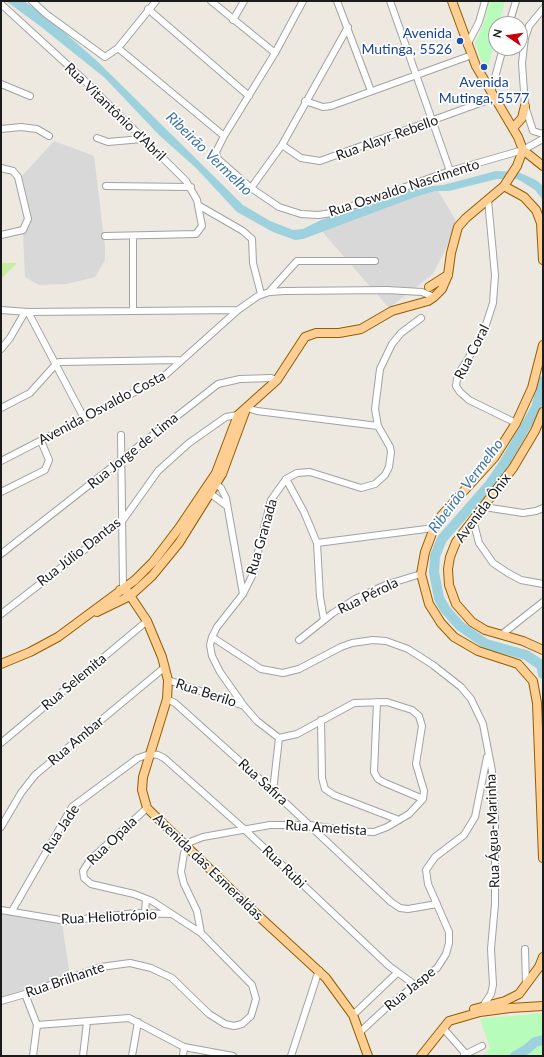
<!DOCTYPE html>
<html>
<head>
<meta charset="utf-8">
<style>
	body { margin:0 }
	#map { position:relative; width:544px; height:1057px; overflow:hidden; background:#ede8e0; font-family:Lato,sans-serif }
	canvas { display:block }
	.frame { position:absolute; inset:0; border:2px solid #1b1b1b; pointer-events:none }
	.north { position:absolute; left:488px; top:16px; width:40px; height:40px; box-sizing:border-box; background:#fff; border:1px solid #a4a4a4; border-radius:50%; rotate:283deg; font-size:11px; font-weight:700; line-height:16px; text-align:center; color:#1b1b1b }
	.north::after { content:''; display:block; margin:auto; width:14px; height:18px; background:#c60005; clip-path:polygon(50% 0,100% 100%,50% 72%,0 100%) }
</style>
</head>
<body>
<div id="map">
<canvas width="544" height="1057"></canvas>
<div class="frame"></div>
<div class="north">N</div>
</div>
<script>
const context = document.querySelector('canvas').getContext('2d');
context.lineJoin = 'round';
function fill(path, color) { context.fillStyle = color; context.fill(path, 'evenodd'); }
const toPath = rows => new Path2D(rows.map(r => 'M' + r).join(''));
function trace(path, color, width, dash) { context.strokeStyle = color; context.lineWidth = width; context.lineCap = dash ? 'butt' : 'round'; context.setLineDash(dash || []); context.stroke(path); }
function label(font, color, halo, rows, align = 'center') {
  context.font = font + ' Lato,sans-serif'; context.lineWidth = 3.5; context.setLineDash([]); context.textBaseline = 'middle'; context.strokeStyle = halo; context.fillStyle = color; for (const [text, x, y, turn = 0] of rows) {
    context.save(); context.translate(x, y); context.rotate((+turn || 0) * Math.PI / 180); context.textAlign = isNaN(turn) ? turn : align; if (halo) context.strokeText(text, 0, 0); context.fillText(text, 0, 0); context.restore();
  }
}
fill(toPath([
	[54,141,94,156,105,247,105,260,95,277,67,284,39,285,25,277,23,232,31,214,22,176],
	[437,189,458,224,433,274,389,308,318,227],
	[1,906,43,917,61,917,70,976,1,999]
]), '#d9d8d8');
fill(toPath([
	[1,263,17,263,1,279]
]), '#c8eca1');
fill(toPath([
	[489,1,505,1,499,24,496,24,496,37,487,70,481,60,475,43,484,23],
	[543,1013,543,1056,483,1056,490,1048,480,1019]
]), '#b8fcbc');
fill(toPath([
	[6,1,24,1,48,18,97,61,243,205,270,221,293,230,303,229,321,220,390,196,420,187,443,185,496,171,518,172,536,180,543,186,543,200,535,190,521,181,516,179,497,179,449,191,435,191,418,196,303,239,295,240,273,232,237,212,196,168,159,135,105,78,40,26]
]), '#9dd1de');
trace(toPath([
	[543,381,536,408,505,462,490,484,442,539,435,556,434,572,439,598,445,609,460,626,486,644,526,655,541,665,543,674],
	[515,1056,527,1049,535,1042,543,1040]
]), '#9dd1de', 10);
const minor = toPath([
	[32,1,46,14,105,57,118,48,156,1],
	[211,1,275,53],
	[303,1,275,53,224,136,216,152,218,159,251,188,279,207,301,214,318,215,332,213,450,171,523,150,543,139],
	[337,1,371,91],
	[390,1,450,171],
	[1,4,84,80,186,181,197,200,202,226,196,234,105,236],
	[148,9,249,96],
	[543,9,529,26,525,38,522,63,525,106,533,131,543,134],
	[233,20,244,1],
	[509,24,516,1],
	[467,45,479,22,485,1],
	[118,48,224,136],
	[1,84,30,96],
	[491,92,503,48],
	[305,101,323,107,331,106,472,55],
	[1,129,21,127,37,129,49,136],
	[97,138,108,142,142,139],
	[282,145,301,158,320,161,494,98],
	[1,168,13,171,18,177,28,219,23,230,1,235],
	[106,186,191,187],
	[251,188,282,145,348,27],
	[488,200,495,275,493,303,483,334,461,370,457,379,456,386,460,392,469,400,516,423],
	[198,205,243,231,252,239,253,263,261,294],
	[269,292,297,261,375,261],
	[1,310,28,312,238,310],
	[133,310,133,236],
	[28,312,84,418],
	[1,349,10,338,25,312],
	[1,408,30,393,56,364,59,362,182,360],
	[247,408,257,411,378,426],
	[121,435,123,588],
	[1,461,162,378,238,310,258,296,269,292,285,291,387,290,422,292,434,297],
	[286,479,304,512,317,543,320,597,324,620],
	[213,482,221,488,226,498,243,594],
	[207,491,227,506],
	[1,492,45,470,49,460,41,441],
	[484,507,523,513,536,511,543,508],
	[473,520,479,543,493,563,508,573,521,580,543,584],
	[317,543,434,528],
	[1,554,218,384,240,379,271,378,277,380],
	[1,614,123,520,158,471,189,443,226,417,238,415],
	[501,635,543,602],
	[212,637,261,669,283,673,299,669,341,647,352,643,373,640,386,641,408,649,433,665,461,687,471,699,483,724,492,771,495,816,495,904,491,949,493,985,491,994,483,1006],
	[299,640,333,613,355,599,388,584,421,574],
	[168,680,244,706],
	[167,699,175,703,273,791,391,902,400,908,408,909,437,904],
	[377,702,374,772,378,779,383,782,423,799],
	[321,720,322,778,325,789,334,795,399,820],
	[1,743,147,621],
	[273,791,279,738],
	[1,827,21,793,35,775,165,667],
	[1,910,66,921,136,913,170,914],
	[12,911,72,807,138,758,150,754,158,755,164,758,244,829,389,966,415,985],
	[145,913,146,899],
	[201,933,197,911,184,884,181,872,184,853,190,842,203,837,270,825,310,825,349,831,374,832,387,827,409,814,423,799,424,791,416,764,422,726,419,716,412,710,387,702,354,703,297,734,279,738,257,721,244,706,220,672,212,656,210,645,212,637,217,627,243,594,252,576,271,500,286,479,297,473,310,472,361,488,375,484,385,475,389,467,391,452,390,447,378,426,375,409,380,369,392,344,401,333,421,318],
	[525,949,526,984],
	[25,994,37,1025,33,1056],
	[1,1001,25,994,101,967,130,963,151,968,172,978,209,1014,225,1024,234,1026,242,1024,251,1016,256,999,252,985,201,933,152,901,134,894,91,884,84,878,83,871,90,860,147,808],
	[353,1015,397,973],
	[37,1025,129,1018,184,1047,233,1056],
	[443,1028,465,1053],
	[360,1032,387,1007,437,968,446,954,449,943,449,932,428,884,426,870,435,857,464,835,475,817,487,757],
	[464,1055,482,1046],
	[83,1056,87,1022],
	[132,1056,138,1022],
	[183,1056,184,1047],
	[291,1056,319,970]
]);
const major = toPath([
	[513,128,522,118,525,106],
	[523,150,543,166],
	[504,186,524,197,536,210,541,223,543,260],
	[429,287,448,275],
	[543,345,532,388,516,423,494,458,441,516,434,528,425,552,421,574,429,604,441,623,454,637,478,651,518,664,533,681,537,703,543,858],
	[543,412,535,431,513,468,456,542,450,557,448,569,449,585,456,604,472,622,485,630,523,641,543,650],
	[120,590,127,591,147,621,162,657,168,680,167,699,143,777,142,790,147,808,251,909,326,978,353,1015,368,1056],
	[97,612,130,596,152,576,179,543,222,474,246,409],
	[1,664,30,652,58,637,135,580,153,562,179,528,216,473,238,415,277,380,305,337,316,333,339,333,361,329,392,311,428,301,434,297,442,289,448,275,451,253,458,227,466,218,504,186,517,166,523,150,518,137,476,66,452,1],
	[474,1009,505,1001,519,994,539,967,543,957],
	[421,1056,449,1021,480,1012,510,1008,543,1006]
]);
trace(minor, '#a2a2a2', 8);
trace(major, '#925e00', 10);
trace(minor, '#fff', 6);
trace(major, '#ffce93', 8);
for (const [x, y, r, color] of [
	[460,41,4,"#1a4fb4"],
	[484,67,4,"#1a4fb4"]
]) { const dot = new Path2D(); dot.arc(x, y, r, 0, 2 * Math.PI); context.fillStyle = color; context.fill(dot); trace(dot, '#fff', 1.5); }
label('14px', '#164399', '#fff', [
	["Avenida",452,33],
	["Mutinga, 5526",452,49],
	["Avenida",484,82,"center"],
	["Mutinga, 5577",484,98,"center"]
], 'right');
label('14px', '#1b1b1b', '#fff', [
	["Rua Vitantônio d'Abril",115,112,44],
	["Rua Alayr Rebello",387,138,-20],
	["Rua Oswaldo Nascimento",404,188,-18],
	["Rua Coral",472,352,-63],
	["Avenida Osvaldo Costa",102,408,-28],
	["Rua Jorge de Lima",133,451,-39],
	["Avenida Ônix",483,508,-53],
	["Rua Granada",262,537,-74],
	["Rua Júlio Dantas",79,552,-38],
	["Rua Pérola",368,596,-26],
	["Rua Selemita",74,682,-40],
	["Rua Berilo",206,693,18],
	["Rua Ambar",76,741,-40],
	["Rua Safira",263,782,42],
	["Rua Ametista",326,828,4],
	["Rua Jade",61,829,-57],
	["Rua Água-Marinha",493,831,-92],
	["Rua Opala",112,841,-44],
	["Avenida das Esmeraldas",208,867,44],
	["Rua Rubi",284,867,44],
	["Rua Heliotrópio",109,917,-3],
	["Rua Brilhante",65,980,-19],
	["Rua Jaspe",410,989,-39]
]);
label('italic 15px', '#4176a6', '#fff', [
	["Ribeirão Vermelho",209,154,44],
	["Ribeirão Vermelho",466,486,-53]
]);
</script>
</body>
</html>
